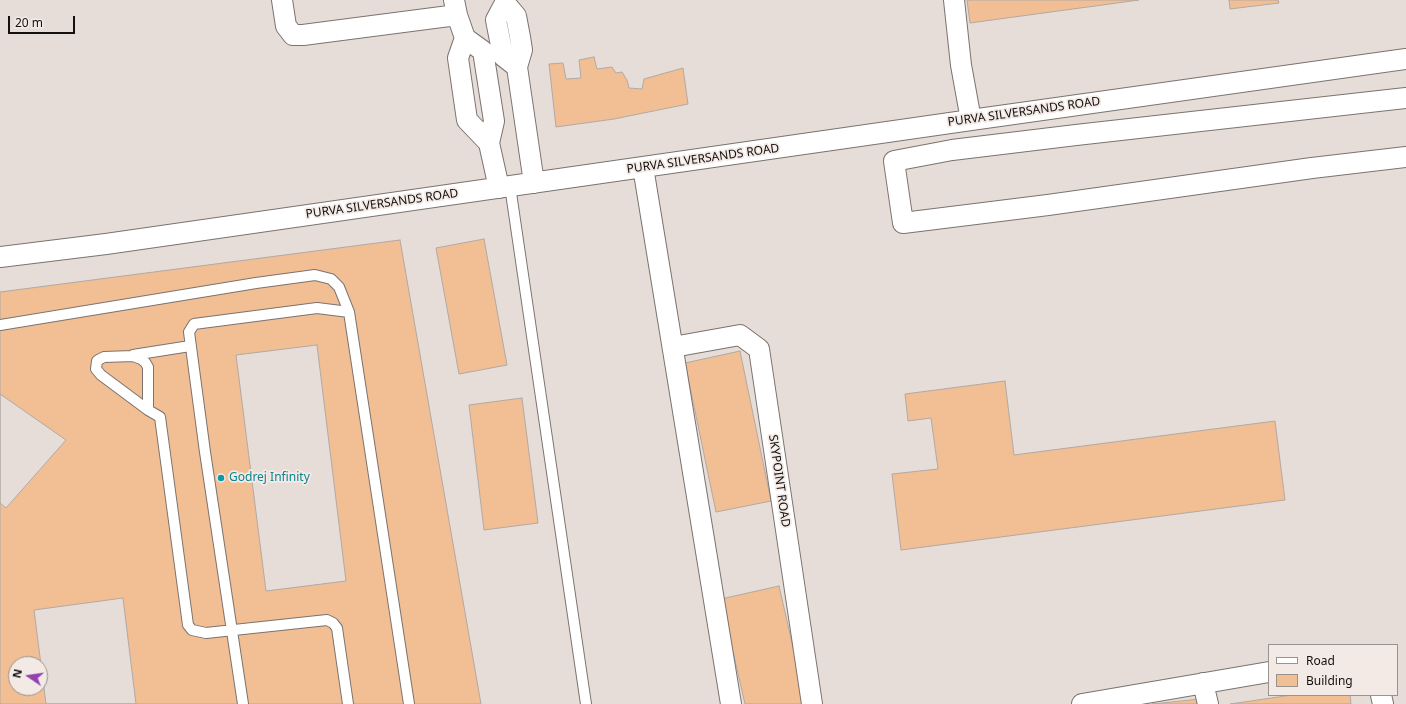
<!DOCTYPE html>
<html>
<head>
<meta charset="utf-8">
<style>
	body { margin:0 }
	#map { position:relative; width:1406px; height:704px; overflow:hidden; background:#e6ddd8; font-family:"Noto Sans",sans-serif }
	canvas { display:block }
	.legend { position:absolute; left:1268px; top:644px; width:130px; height:52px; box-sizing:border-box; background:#f3eae6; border:1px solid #999390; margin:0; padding:5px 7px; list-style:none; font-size:12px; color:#13100f }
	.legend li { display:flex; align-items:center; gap:8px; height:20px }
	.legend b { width:20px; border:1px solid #999390 }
	.north { position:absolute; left:8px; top:656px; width:40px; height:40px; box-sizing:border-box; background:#f3eae6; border:1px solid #999390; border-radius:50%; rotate:283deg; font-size:11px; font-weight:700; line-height:16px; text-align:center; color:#13100f }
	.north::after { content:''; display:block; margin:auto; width:14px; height:18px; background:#9442b1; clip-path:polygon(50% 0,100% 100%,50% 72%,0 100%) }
	.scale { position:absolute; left:8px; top:16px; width:67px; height:18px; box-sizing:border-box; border:2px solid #13100f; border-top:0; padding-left:5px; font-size:12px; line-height:14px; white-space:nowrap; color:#13100f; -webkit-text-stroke:3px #f3eae6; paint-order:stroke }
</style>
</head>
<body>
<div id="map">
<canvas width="1406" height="704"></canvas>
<ul class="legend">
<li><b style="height:5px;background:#fff"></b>Road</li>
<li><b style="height:11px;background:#f2be94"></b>Building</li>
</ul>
<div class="north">N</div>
<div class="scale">20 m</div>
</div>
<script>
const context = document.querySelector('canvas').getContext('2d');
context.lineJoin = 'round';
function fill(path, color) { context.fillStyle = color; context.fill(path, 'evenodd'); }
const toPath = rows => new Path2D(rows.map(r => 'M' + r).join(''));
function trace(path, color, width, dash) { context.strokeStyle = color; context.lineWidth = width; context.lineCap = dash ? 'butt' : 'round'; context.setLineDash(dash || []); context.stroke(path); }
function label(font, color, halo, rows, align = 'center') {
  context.font = font + ' "Noto Sans",sans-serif'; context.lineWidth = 3.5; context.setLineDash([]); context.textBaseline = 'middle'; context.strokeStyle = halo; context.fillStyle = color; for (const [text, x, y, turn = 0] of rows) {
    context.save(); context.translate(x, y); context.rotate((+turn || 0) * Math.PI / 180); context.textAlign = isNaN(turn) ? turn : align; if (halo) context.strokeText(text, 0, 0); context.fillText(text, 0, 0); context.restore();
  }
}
const building = toPath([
	[967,0,1139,0,970,23,967,0],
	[1229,0,1278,0,1279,3,1230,9,1229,0],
	[594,57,597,69,612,67,616,73,622,72,627,80,629,88,642,89,644,79,683,68,688,104,614,119,556,127,549,64,563,63,566,79,581,78,579,60,594,57],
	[484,239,507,365,459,374,436,248,484,239],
	[400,240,481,704,0,704,0,292,400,240],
	[16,664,40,664,40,688,16,688,16,664],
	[317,345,346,581,266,591,236,355,317,345],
	[740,351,771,501,716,512,685,363,740,351],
	[1005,381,1014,455,1275,421,1285,500,901,550,892,474,938,469,931,418,908,421,905,394,1005,381],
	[0,394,66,440,6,508,0,503,0,394],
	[522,398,538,523,484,530,469,405,522,398],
	[779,586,806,704,745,704,721,599,779,586],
	[123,598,136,704,46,704,34,610,123,598],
	[1292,695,1350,695,1351,704,1230,704,1292,695],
	[1200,699,1201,704,1152,704,1200,699]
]);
fill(building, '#f2be94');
trace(building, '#b1a9a4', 1);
const service = toPath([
	[510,186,586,704],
	[0,325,256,283,315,275,331,279,339,287,349,312,409,704],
	[133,355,190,346],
	[148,410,148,367,145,362,141,359,133,356,104,357,100,359,97,361,96,369,101,375,148,410,160,417,188,625,192,630,206,633,327,620,333,623,337,628,348,704],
	[243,704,205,452,189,332,194,324,317,308,349,312]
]);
const minor = toPath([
	[282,0,286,26,293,35,303,35,457,15],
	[454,0,457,15,465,38,483,51,494,121,489,143,499,188],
	[954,0,961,65,971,120],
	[465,38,458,58,467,120,489,143],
	[517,67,503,56,496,20,505,3,516,16,520,37,522,50,517,67,534,183],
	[1406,98,1076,135,952,150,894,161,903,223,1048,205,1312,168,1406,157],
	[643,167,731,704],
	[0,257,106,244,971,120,1406,59],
	[673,347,740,335,759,349,812,704],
	[1203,683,1208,704],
	[1381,695,1383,704],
	[1082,704,1269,672]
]);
trace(service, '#7b736f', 12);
trace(minor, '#7b736f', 22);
trace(service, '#fff', 10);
trace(minor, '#fff', 20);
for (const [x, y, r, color] of [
	[221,478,4,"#0f9aa8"]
]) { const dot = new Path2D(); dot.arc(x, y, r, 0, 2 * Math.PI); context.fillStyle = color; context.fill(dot); trace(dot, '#f3eae6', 1.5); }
label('12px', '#13100f', '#f3eae6', [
	["PURVA SILVERSANDS ROAD",1024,112,-8],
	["PURVA SILVERSANDS ROAD",703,159,-8],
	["PURVA SILVERSANDS ROAD",382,204,-8],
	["SKYPOINT ROAD",779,481,82]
]);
label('12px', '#0d838f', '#f3eae6', [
	["Godrej Infinity",229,478]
], 'left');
</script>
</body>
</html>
